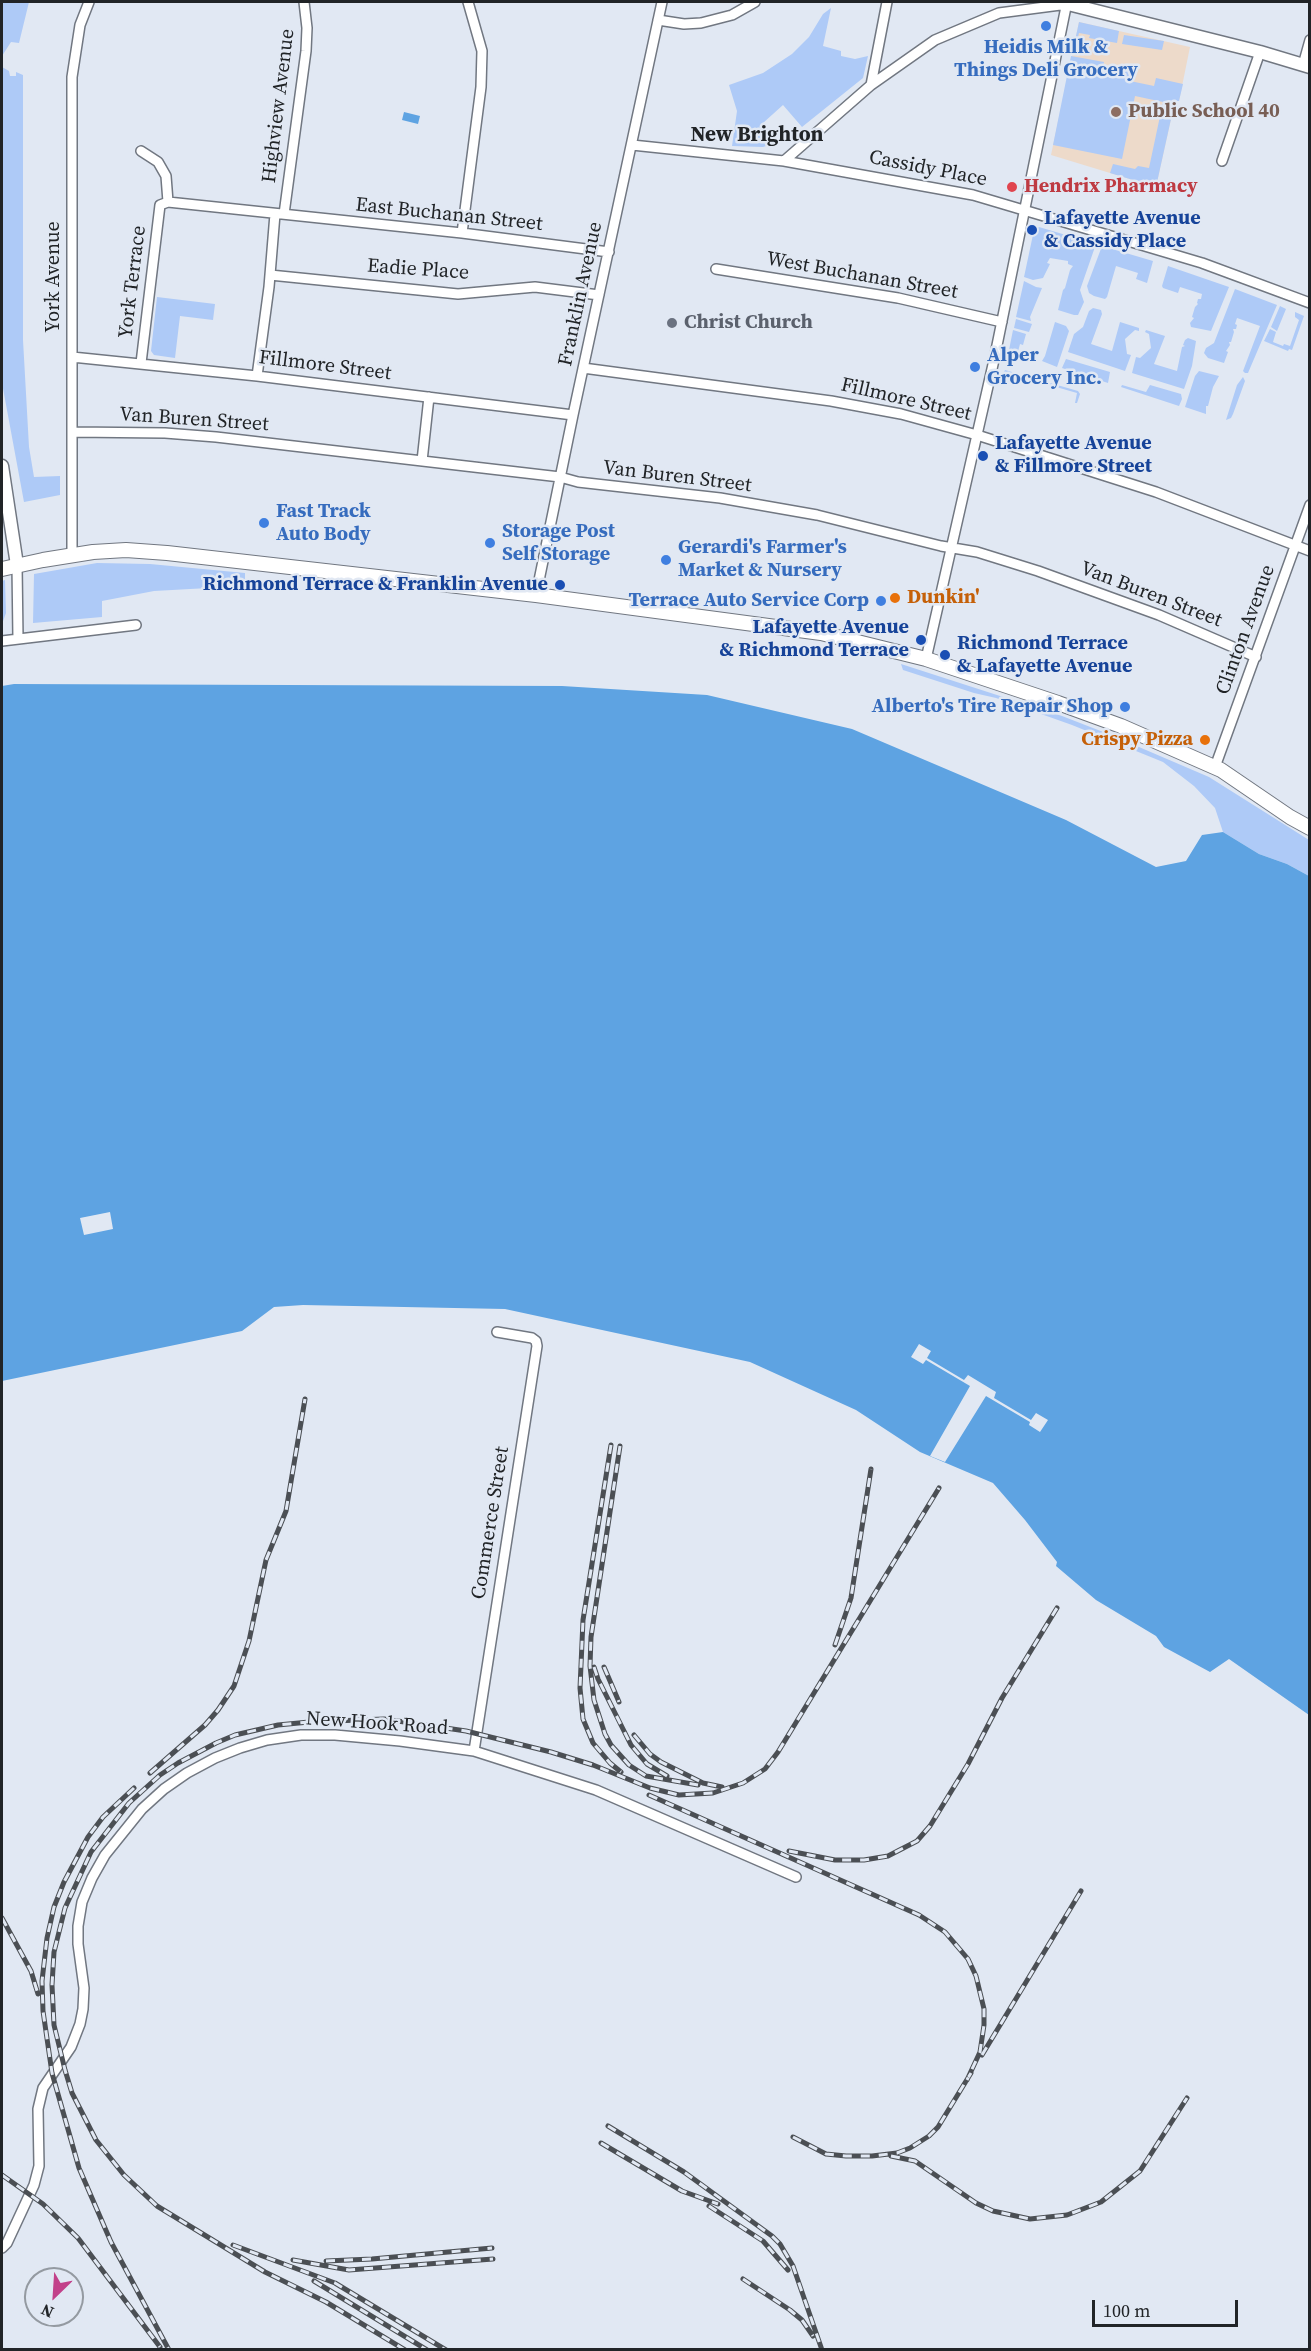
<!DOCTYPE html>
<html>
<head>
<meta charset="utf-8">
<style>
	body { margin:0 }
	#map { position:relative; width:1311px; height:2351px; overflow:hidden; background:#e1e8f3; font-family:"Source Serif 4",serif }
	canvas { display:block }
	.frame { position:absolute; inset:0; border:3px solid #212427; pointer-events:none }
	.north { position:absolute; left:24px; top:2267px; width:60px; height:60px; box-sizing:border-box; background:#e1e8f3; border:2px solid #949aa1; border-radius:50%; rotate:205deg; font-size:16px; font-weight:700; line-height:24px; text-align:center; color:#212427 }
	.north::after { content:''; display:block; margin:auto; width:21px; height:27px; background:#c2418a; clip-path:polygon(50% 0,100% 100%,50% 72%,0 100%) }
	.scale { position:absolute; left:1092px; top:2300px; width:146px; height:27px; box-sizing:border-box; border:3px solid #212427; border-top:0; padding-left:8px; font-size:18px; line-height:21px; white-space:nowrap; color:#212427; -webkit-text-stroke:4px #e1e8f3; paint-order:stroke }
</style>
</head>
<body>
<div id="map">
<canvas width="1311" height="2351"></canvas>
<div class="frame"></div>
<div class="north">N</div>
<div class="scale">100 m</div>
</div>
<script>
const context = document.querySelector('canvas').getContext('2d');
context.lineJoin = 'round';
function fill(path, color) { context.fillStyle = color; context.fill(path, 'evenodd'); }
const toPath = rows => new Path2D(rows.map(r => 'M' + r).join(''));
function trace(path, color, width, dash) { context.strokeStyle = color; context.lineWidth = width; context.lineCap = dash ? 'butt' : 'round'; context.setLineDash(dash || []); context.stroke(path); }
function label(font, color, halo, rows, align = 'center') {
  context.font = font + ' "Source Serif 4",serif'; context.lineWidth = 5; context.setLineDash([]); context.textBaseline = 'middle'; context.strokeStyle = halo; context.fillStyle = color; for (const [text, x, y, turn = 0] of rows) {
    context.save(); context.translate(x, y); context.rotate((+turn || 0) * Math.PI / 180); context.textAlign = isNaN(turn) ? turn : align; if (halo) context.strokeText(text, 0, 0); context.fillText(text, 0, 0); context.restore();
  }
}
fill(toPath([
	[1079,22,1190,47,1179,101,1175,101,1156,187,1051,155]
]), '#eddaca');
fill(toPath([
	[2,2,29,2,19,43,11,42,2,56],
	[831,8,823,46,841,51,841,56,855,59,868,56,863,78,802,127,783,105,763,123,779,142,763,147,732,146,737,111,729,85,763,73,792,54,809,37,823,14],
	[1079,22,1119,31,1117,43,1089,38,1090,35,1079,33,1076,45,1074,45],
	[1124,35,1164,41,1162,50,1122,44],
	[1071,56,1104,62,1103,66,1126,71,1127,67,1132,68,1130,81,1154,86,1156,78,1183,84,1179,101,1175,101,1156,187,1110,173,1113,164,1135,169,1138,166,1149,168,1163,102,1135,96,1122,159,1053,145],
	[2,67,9,71,10,76,16,76,16,72,23,75,23,340,29,447,34,477,60,476,60,495,24,502,2,383],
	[1039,227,1096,244,1080,290,1084,302,1078,315,1074,315,1058,310,1063,290,1065,288,1070,270,1073,266,1068,264,1068,261,1050,258,1047,263,1050,264,1043,278,1033,280,1024,277,1034,230],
	[1102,246,1153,261,1147,283,1136,279,1138,273,1116,266,1107,297,1105,299,1094,296,1089,293,1087,286],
	[1168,266,1229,287,1211,331,1191,327,1190,323,1194,318,1192,317,1195,307,1198,304,1197,303,1198,299,1201,299,1202,294,1180,287,1178,293,1163,288,1162,286],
	[1024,281,1036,287,1042,288,1030,317,1031,321,1016,317],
	[1235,289,1277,305,1248,373,1245,373,1243,371,1260,326,1237,318,1235,324,1237,325,1236,329,1233,329,1234,332,1231,342,1229,342,1230,345,1226,351,1228,352,1224,363,1208,358,1204,353,1206,348,1214,343],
	[157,297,215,304,213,320,180,316,175,358,154,355,151,351],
	[1280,306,1286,309,1277,331,1271,327],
	[1093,308,1101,310,1102,314,1091,344,1112,351,1120,322,1139,328,1139,331,1135,330,1125,339,1127,354,1131,355,1125,371,1068,352,1074,334,1083,327,1089,311],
	[1295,312,1304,316,1292,350,1289,349,1288,351,1264,341,1270,329,1276,332,1273,342,1283,346,1284,344,1290,346,1299,320,1295,317],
	[1016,319,1032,324,1029,332,1014,328],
	[1055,322,1066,326,1069,331,1057,367,1042,361,1045,356],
	[1013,330,1026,334,1023,345,1020,344,1015,363,1007,360],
	[1146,330,1165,336,1154,364,1177,371,1182,347,1185,346,1183,345,1185,340,1188,338,1196,341,1192,366,1184,389,1132,373,1136,357,1140,358,1151,348,1149,334,1145,332],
	[1066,359,1110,372,1108,383,1062,368],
	[1005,370,1078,391,1080,394,1077,403,1075,403,1077,393,1004,372],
	[1199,371,1219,376,1213,387,1208,406,1206,406,1206,414,1185,407,1195,376],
	[1243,377,1245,381,1233,414,1231,418,1226,420,1237,385],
	[1122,385,1146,392,1150,385,1181,394,1182,399,1179,406,1121,387],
	[97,563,150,564,245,573,245,586,154,591,102,601,102,617,33,623,34,574],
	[5,580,6,613,2,624,2,581],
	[901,664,1062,716,1111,735,1209,777,1309,840,1309,876,1287,864,1259,854,1223,832,1215,808,1194,786,1163,762,1072,725,996,698,974,693,903,670]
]), '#aecaf7');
fill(toPath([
	[404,112,420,116,418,124,402,120],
	[14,684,562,686,707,695,852,729,1066,820,1156,867,1186,861,1202,835,1223,832,1259,854,1287,864,1309,876,1309,1715,1229,1659,1210,1672,1164,1647,1156,1636,1096,1600,1056,1566,1057,1562,1025,1520,993,1483,920,1452,856,1410,750,1362,505,1309,303,1305,274,1307,242,1331,2,1381,2,686]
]), '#5ea3e2');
fill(toPath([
	[110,1212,113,1229,84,1235,80,1218],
	[919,1344,931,1351,927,1358,964,1380,968,1375,996,1392,994,1398,1031,1420,1036,1413,1048,1420,1040,1432,1029,1425,1030,1422,986,1396,945,1462,930,1456,970,1386,926,1360,923,1364,911,1357]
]), '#e1e8f3');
const minor = toPath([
	[658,20,684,24,701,23,732,15,755,2],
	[1303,65,1310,40],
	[871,85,887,2],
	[632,145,784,161,973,195,1202,263,1310,303],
	[141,151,158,162,166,176,168,202],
	[784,161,871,85,935,40,999,13,1068,4],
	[1222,161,1260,52],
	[284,214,306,51,307,28,304,2],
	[462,233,481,87,482,51,468,2],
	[716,269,898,298,1002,322],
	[270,275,458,294,535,287,599,295],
	[72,357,257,376,573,415],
	[141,363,160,205,168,202,462,233,609,252],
	[583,368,831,401,901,414,977,435,1156,492,1310,551],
	[257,376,269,287,275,214],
	[73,432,165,433,216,437,560,477,578,482,720,498,817,515,941,546,977,552,1038,571,1159,615,1256,657],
	[422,461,429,397],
	[72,555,72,77,80,25,89,2],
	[17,565,18,639],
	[536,595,573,415,662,2],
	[2,641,136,625],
	[926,659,994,360,1067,2],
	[1215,767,1310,505],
	[474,1751,537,1346,536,1341,532,1338,497,1332],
	[2,2248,7,2243,34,2185,39,2166,38,2109,43,2088,71,2047,80,2024,83,2009,84,1988,78,1944,78,1926,82,1902,92,1878,105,1855,142,1809,164,1789,187,1773,215,1758,240,1748,267,1740,301,1735,335,1735,400,1741,474,1751,596,1790,796,1877]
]);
const tertiary = toPath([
	[1068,4,1260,52,1310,67],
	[2,466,17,565]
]);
const secondary = toPath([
	[2,569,43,560,93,552,126,550,167,553,536,595,821,633,926,659,1058,703,1121,726,1221,770,1290,817,1310,828]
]);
trace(minor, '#717781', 12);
trace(tertiary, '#717781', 15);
trace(secondary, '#717781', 16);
trace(minor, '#fff', 9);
trace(tertiary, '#fff', 12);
trace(secondary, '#fff', 14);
const rail = toPath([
	[611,1445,583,1620,580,1688,583,1719,593,1743,610,1763,621,1772],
	[620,1446,591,1637,590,1666,594,1700,605,1734,611,1745,629,1765,646,1776,698,1785],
	[835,1645,851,1598,871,1469],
	[594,1667,598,1679,631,1745,647,1764,667,1776],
	[604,1667,619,1702],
	[634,1735,650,1754,661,1762,703,1783,722,1787],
	[150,1773,205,1725,218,1710,234,1686,249,1641,266,1560,286,1511,305,1399],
	[134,1788,103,1817,88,1837,64,1882,54,1907,47,1938,42,1981,43,2011,52,2073,79,2168,111,2242,169,2350],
	[649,1795,919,1915,945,1932,968,1959,976,1976,984,2009,984,2025,980,2052,967,2080],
	[789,1851,835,1860,864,1860,888,1856,917,1841,930,1826,968,1764,1002,1698,1057,1608],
	[2,1918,31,1971,38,1994],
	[982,2055,1081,1891],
	[608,2126,684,2172,772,2236,780,2244,793,2266,822,2350],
	[793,2137,826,2154,846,2156,872,2156,897,2153,910,2148,929,2136,938,2127,971,2073],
	[601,2143,682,2191,718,2204],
	[891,2156,915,2161,976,2203,993,2211,1030,2219,1067,2215,1101,2202,1140,2171,1187,2098],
	[2,2175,43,2204,78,2238,160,2347],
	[709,2206,763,2241,788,2270],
	[233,2245,335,2283,446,2350],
	[293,2260,349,2270,493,2259],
	[326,2261,372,2259,492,2248],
	[743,2279,790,2310,802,2320,813,2336],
	[314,2281,427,2350],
	[405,2350,326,2302,265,2272,157,2206,124,2175,96,2140,72,2093,65,2070,54,2025,52,1985,54,1952,65,1908,91,1852,129,1803,160,1775,178,1763,216,1743,235,1735,278,1725,309,1722,384,1719,466,1731,551,1752,593,1765,650,1788,679,1795,713,1793,743,1783,765,1769,778,1752,939,1488]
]);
trace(rail, '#4b4f54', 5);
trace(rail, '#e1e8f3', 3, [9]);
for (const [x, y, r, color] of [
	[1046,26,6,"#3f7fe0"],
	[1116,112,6,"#8d6e63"],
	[1012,187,6,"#e0444e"],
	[1032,230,6,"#1a4fb4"],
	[672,323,6,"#6b7280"],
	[975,367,6,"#3f7fe0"],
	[983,456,6,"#1a4fb4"],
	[264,523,6,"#3f7fe0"],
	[490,543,6,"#3f7fe0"],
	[666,560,6,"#3f7fe0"],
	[560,585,6,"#1a4fb4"],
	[895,598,6,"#e8710a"],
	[881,601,6,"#3f7fe0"],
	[921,640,6,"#1a4fb4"],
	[945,655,6,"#1a4fb4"],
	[1125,707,6,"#3f7fe0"],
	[1205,740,6,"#e8710a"]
]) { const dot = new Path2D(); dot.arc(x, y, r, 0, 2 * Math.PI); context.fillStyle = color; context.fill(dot); trace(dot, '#e1e8f3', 2); }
label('bold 20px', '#366cbe', '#e1e8f3', [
	["Heidis Milk &",1046,48,"center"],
	["Things Deli Grocery",1046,71,"center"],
	["Alper",987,356],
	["Grocery Inc.",987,379],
	["Fast Track",276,512],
	["Auto Body",276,535],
	["Storage Post",502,532],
	["Self Storage",502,555],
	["Gerardi's Farmer's",678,548],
	["Market & Nursery",678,571],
	["Terrace Auto Service Corp",869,601,"right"],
	["Alberto's Tire Repair Shop",1113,707,"right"]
], 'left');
label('20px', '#212427', '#e1e8f3', [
	["Highview Avenue",279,106,-83],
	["Cassidy Place",928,169,11],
	["East Buchanan Street",449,215,6],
	["Eadie Place",418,270,4],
	["West Buchanan Street",862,276,10],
	["York Avenue",54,277,-90],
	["York Terrace",133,282,-83],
	["Franklin Avenue",581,294,-78],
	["Fillmore Street",325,366,7],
	["Fillmore Street",906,400,13],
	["Van Buren Street",194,420,4],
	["Van Buren Street",677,477,7],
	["Van Buren Street",1151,595,21],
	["Clinton Avenue",1246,630,-70],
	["Commerce Street",491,1523,-81],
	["New Hook Road",377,1724,4]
]);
label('bold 20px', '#785e54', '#e1e8f3', [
	["Public School 40",1128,112]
], 'left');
label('bold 20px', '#be3a42', '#e1e8f3', [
	["Hendrix Pharmacy",1024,187]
], 'left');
label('bold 20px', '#164399', '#e1e8f3', [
	["Lafayette Avenue",1044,219],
	["& Cassidy Place",1044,242],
	["Lafayette Avenue",995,444],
	["& Fillmore Street",995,467],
	["Richmond Terrace & Franklin Avenue",548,585,"right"],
	["Lafayette Avenue",909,628,"right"],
	["& Richmond Terrace",909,651,"right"],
	["Richmond Terrace",957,644],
	["& Lafayette Avenue",957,667]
], 'left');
label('bold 20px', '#5b616d', '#e1e8f3', [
	["Christ Church",684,323]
], 'left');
label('bold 20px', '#c56008', '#e1e8f3', [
	["Dunkin'",907,598],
	["Crispy Pizza",1193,740,"right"]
], 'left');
label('bold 21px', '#212427', '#e1e8f3', [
	["New Brighton",757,136]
]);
</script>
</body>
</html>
